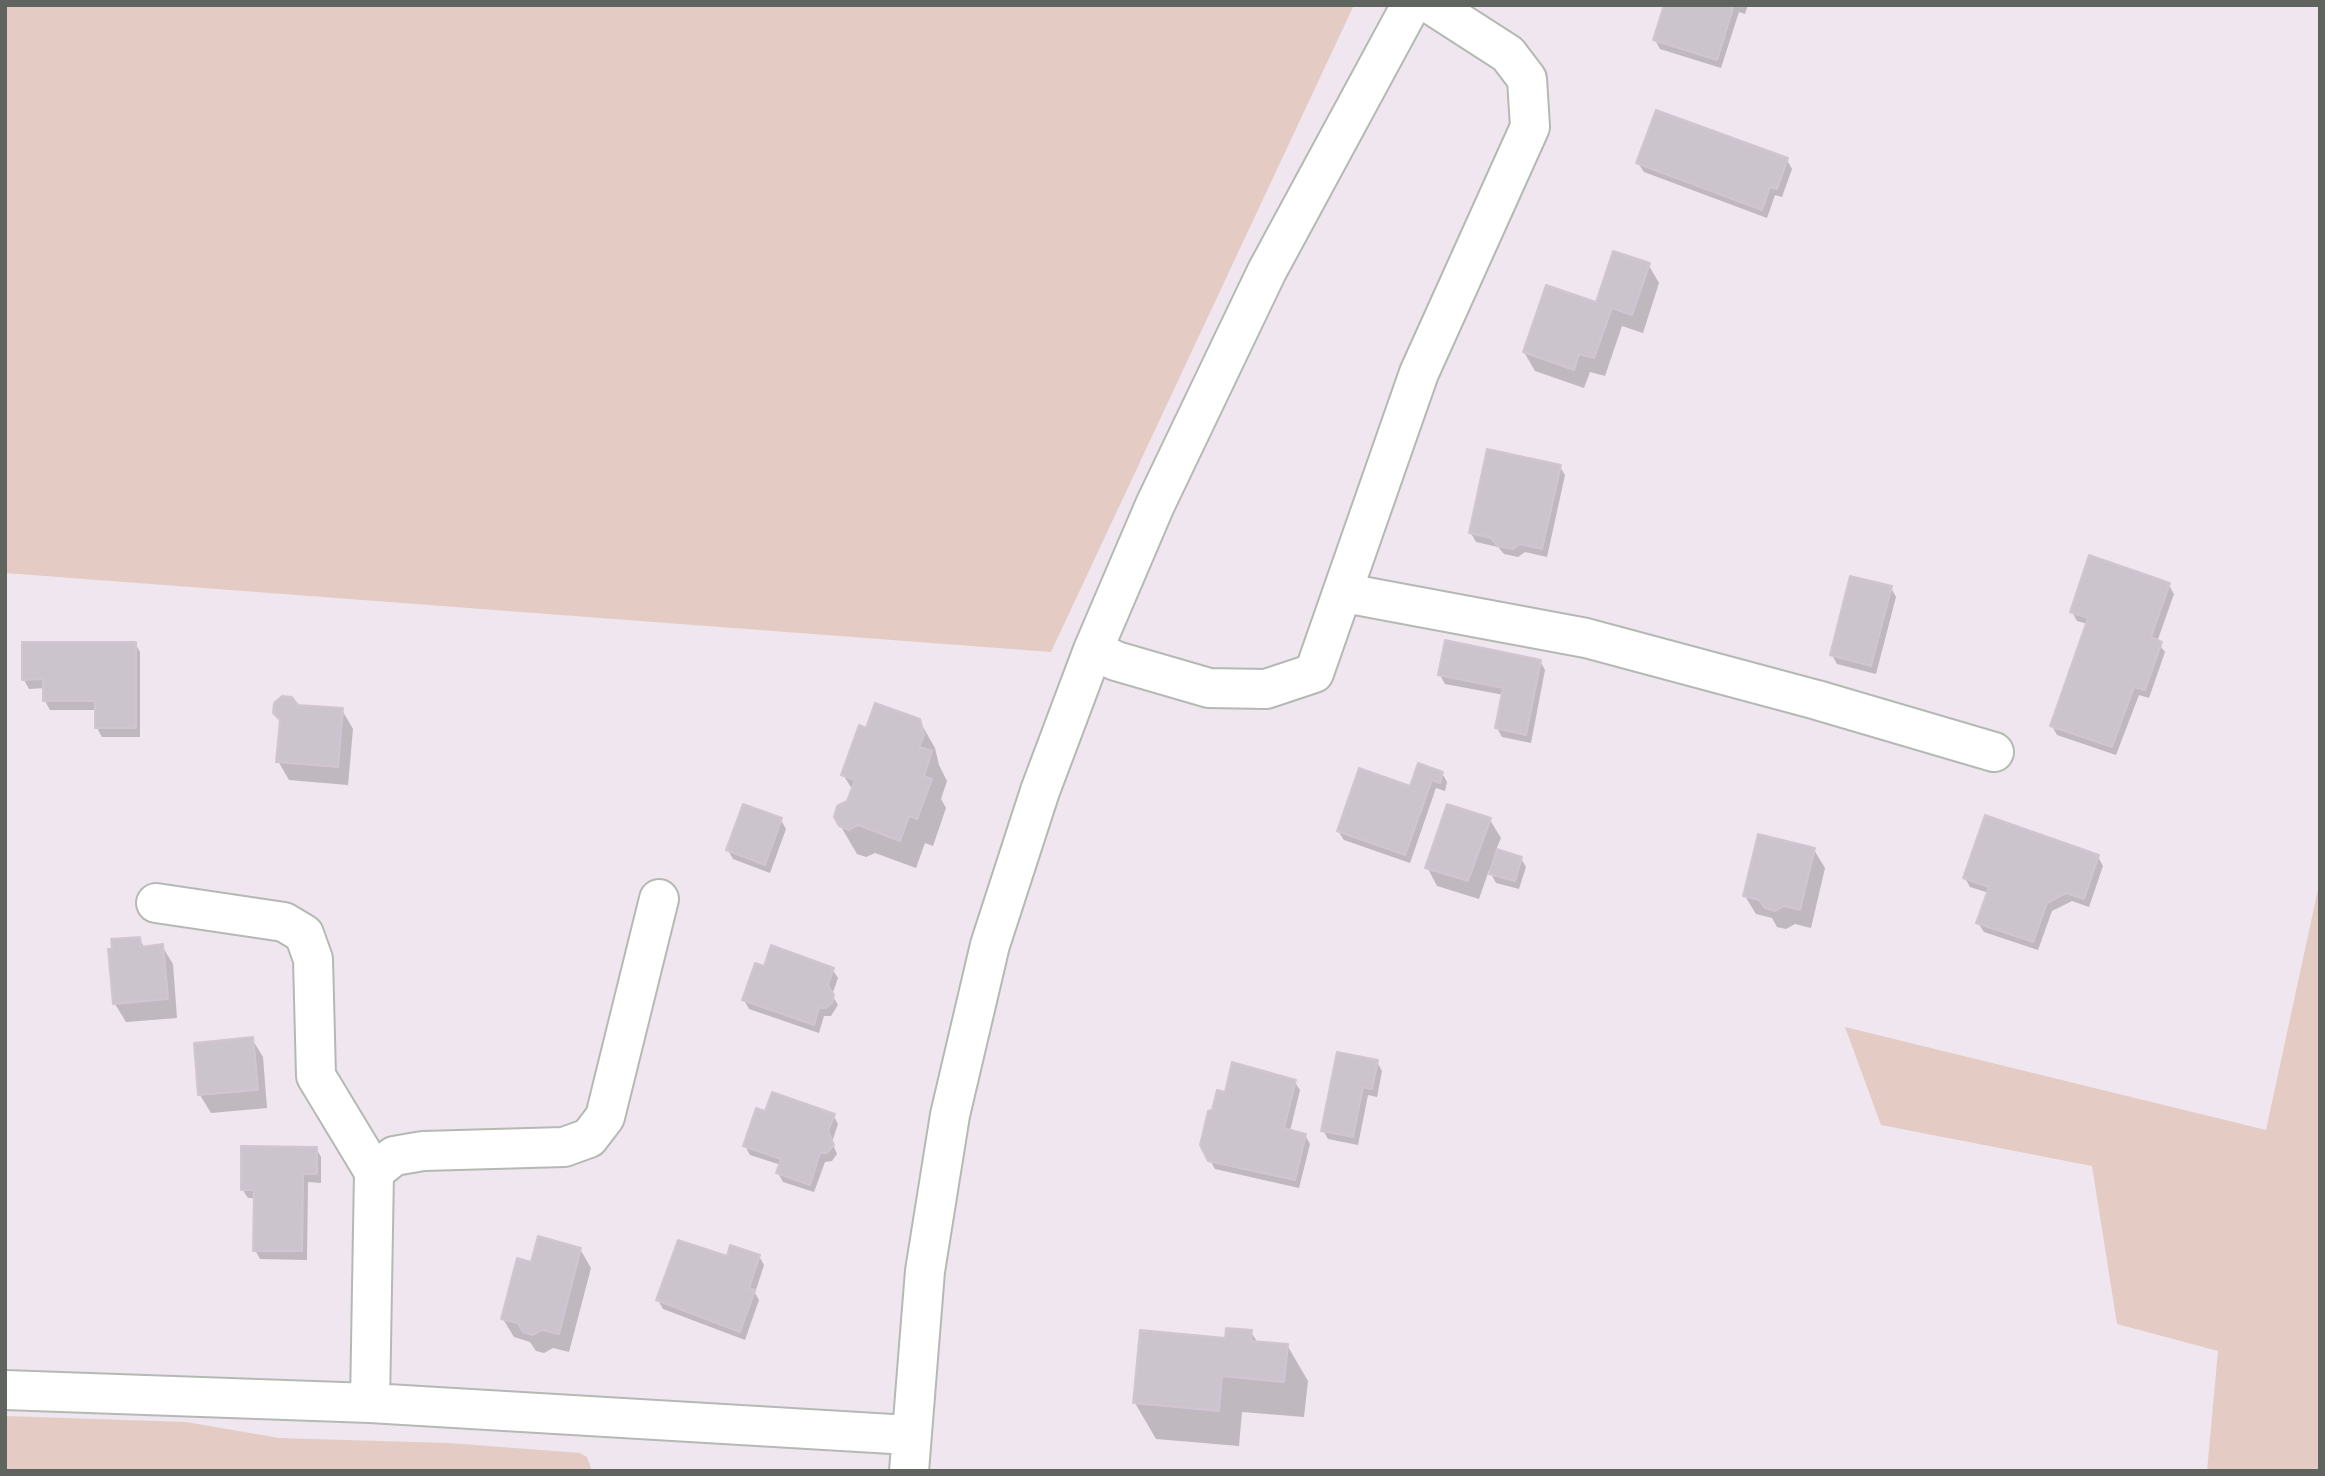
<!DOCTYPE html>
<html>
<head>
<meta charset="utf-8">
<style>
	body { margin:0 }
	#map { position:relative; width:2325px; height:1476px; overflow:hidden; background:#efe6ef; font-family:Lato,sans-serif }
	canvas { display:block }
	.frame { position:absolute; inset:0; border:7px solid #5f655e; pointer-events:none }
</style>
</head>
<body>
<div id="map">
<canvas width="2325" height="1476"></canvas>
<div class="frame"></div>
</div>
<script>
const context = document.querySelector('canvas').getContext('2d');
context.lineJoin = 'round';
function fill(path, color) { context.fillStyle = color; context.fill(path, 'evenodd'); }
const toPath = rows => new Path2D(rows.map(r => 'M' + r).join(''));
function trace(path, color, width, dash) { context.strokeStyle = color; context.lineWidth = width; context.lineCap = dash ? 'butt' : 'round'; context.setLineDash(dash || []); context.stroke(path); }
fill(toPath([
	[5,5,1354,5,1051,652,5,573],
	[2320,880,2320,1471,2207,1471,2218,1351,2117,1324,2092,1166,1881,1125,1845,1027,2266,1130],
	[5,1416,186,1422,279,1438,449,1443,580,1453,587,1457,592,1471,5,1470]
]), '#e4ccc4');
fill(toPath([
	[1666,5,1748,5,1745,14,1739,12,1721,68,1660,49,1655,40],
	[1787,160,1792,169,1782,197,1775,195,1767,218,1644,172,1638,163],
	[1648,264,1659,283,1643,333,1622,326,1605,376,1590,372,1584,388,1535,371,1524,352,1597,304],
	[1560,467,1565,475,1547,557,1525,552,1518,557,1504,554,1498,547,1476,542,1471,533],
	[2169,585,2174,594,2157,642,2165,652,2149,698,2139,695,2116,755,2057,735,2052,726,2088,624,2077,621,2072,612],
	[1891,588,1896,597,1876,674,1837,664,1832,655],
	[135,643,140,652,140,737,102,737,97,728,97,710,50,710,45,701,45,688,29,689,24,680],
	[1540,661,1545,670,1531,743,1502,737,1497,728,1504,695,1445,684,1440,675],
	[297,707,342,710,353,729,348,785,289,780,278,761,281,723,275,712],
	[919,720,935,748,939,765,947,781,941,799,946,808,933,846,925,843,916,868,875,853,866,857,857,854,840,825,853,791,843,774,867,730],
	[1442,773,1447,782,1445,791,1436,788,1410,863,1344,840,1338,831],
	[781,820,786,829,770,873,733,859,728,850],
	[1490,820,1501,838,1496,850,1521,858,1526,867,1519,889,1496,883,1489,870,1479,899,1437,886,1427,867],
	[1814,850,1825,868,1811,928,1795,924,1786,929,1777,927,1772,918,1756,914,1745,896],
	[2098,857,2103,866,2089,907,2072,901,2052,911,2038,950,1984,932,1978,923,1989,893,1970,887,1965,878],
	[139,939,145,948,162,946,173,964,177,1018,126,1022,115,1004],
	[765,968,832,969,838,978,832,995,838,1005,831,1016,824,1016,819,1033,749,1009,744,1000],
	[252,1039,263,1057,267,1108,211,1113,200,1095],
	[1377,1062,1382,1071,1377,1097,1368,1095,1358,1145,1328,1139,1323,1130],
	[1294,1081,1300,1090,1290,1131,1305,1135,1310,1144,1299,1188,1215,1169,1202,1145,1226,1094],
	[766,1113,833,1115,838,1124,832,1142,837,1154,832,1161,825,1162,814,1192,783,1182,778,1173,781,1165,750,1155,745,1146],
	[316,1148,321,1157,321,1183,308,1182,307,1260,260,1259,255,1250,256,1198,248,1198,242,1189],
	[580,1249,591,1268,569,1352,553,1348,544,1353,536,1351,530,1342,514,1337,503,1319,533,1265],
	[759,1256,764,1265,755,1293,759,1300,745,1340,663,1309,658,1300,728,1258],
	[1251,1332,1258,1343,1287,1345,1308,1381,1304,1417,1242,1412,1239,1446,1156,1439,1135,1403,1227,1340]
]), '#0003');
const building = toPath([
	[1664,5,1734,5,1717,60,1653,40,1664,5],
	[1656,110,1788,158,1777,189,1770,187,1762,210,1636,163,1656,110],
	[1613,251,1650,263,1632,315,1612,308,1594,358,1579,354,1574,370,1523,352,1546,285,1596,302,1613,251],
	[1487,449,1561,465,1542,549,1520,544,1513,549,1497,546,1491,538,1469,533,1487,449],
	[2089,555,2170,583,2151,637,2162,642,2145,690,2134,687,2112,747,2050,726,2088,618,2070,612,2089,555],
	[1850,576,1892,586,1871,666,1830,655,1850,576],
	[1445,640,1541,660,1526,735,1495,728,1503,688,1438,675,1445,640],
	[22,642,136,642,136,728,95,728,95,701,43,701,43,679,22,680,22,642],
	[282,696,292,697,298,705,343,708,338,767,276,762,280,720,273,713,274,703,282,696],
	[875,703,920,719,924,735,919,747,932,751,924,776,932,779,917,819,909,816,900,841,858,825,849,830,839,826,834,817,837,806,847,801,855,780,841,775,859,725,866,728,875,703],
	[1418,763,1443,772,1440,783,1432,780,1405,855,1337,831,1359,768,1410,786,1418,763],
	[743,804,782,818,765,865,726,850,743,804],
	[1447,804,1491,818,1468,881,1425,868,1447,804],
	[1985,815,2099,855,2084,899,2066,893,2047,903,2033,942,1976,923,1989,887,1963,878,1985,815],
	[1758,834,1815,848,1800,910,1784,906,1775,911,1765,908,1759,900,1743,896,1758,834],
	[1497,849,1522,857,1515,881,1489,874,1497,849],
	[140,937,141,947,163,944,168,999,113,1004,108,949,112,949,111,939,140,937],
	[771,945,834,968,828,985,834,995,832,1003,826,1008,819,1008,814,1025,742,1000,755,963,764,966,771,945],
	[253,1037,258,1090,198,1095,194,1043,253,1037],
	[1337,1052,1378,1060,1372,1089,1363,1087,1353,1137,1321,1131,1337,1052],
	[1232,1062,1296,1080,1284,1128,1306,1134,1295,1180,1208,1161,1200,1145,1208,1111,1212,1110,1217,1090,1225,1092,1232,1062],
	[772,1092,835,1114,828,1131,834,1145,827,1153,820,1153,810,1185,776,1173,781,1159,743,1146,756,1108,765,1111,772,1092],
	[241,1146,317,1147,317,1174,303,1174,302,1251,253,1251,254,1190,241,1190,241,1146],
	[538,1236,581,1248,559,1334,542,1330,533,1335,523,1332,518,1323,501,1319,517,1258,531,1262,538,1236],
	[678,1240,727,1256,730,1245,760,1255,749,1288,755,1290,740,1332,656,1300,678,1240],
	[1226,1328,1252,1330,1251,1341,1288,1344,1284,1382,1222,1376,1219,1411,1133,1403,1140,1330,1225,1338,1226,1328]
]);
fill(building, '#ccc4cc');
trace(building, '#d2c5d3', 2);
const minor = toPath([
	[1345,593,1586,638,1817,700,1994,752],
	[1093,650,1116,661,1209,688,1266,689,1314,673,1419,373,1530,127,1527,79,1508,54,1432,5],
	[156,903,284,922,304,934,313,959,316,1076,374,1172],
	[5,1390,370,1403,909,1435],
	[370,1403,374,1172,394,1156,423,1151,564,1147,589,1138,605,1117,659,899],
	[909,1471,925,1271,950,1115,990,945,1040,791,1093,650,1155,505,1267,271,1411,5]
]);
trace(minor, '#b4bab3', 42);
trace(minor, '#fff', 38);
</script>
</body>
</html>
